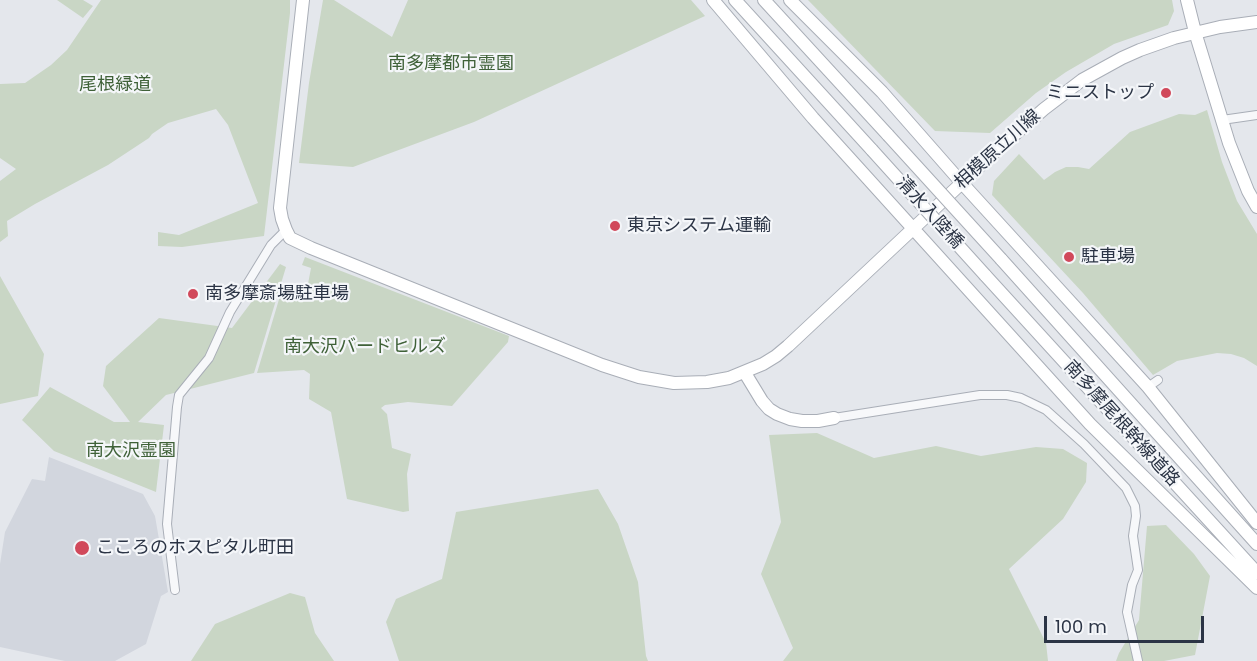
<!DOCTYPE html>
<html>
<head>
<meta charset="utf-8">
<style>
	body { margin:0 }
	#map { position:relative; width:1257px; height:661px; overflow:hidden; background:#e4e7ec; font-family:Poppins,sans-serif }
	canvas { display:block }
	.scale { position:absolute; left:1044px; top:616px; width:160px; height:27px; box-sizing:border-box; border:3px solid #2b3445; border-top:0; padding-left:8px; font-size:18px; line-height:21px; white-space:nowrap; color:#2b3445; -webkit-text-stroke:4px #f4f6f9; paint-order:stroke }
</style>
</head>
<body>
<div id="map">
<canvas width="1257" height="661"></canvas>
<div class="scale">100 m</div>
</div>
<script>
const context = document.querySelector('canvas').getContext('2d');
context.lineJoin = 'round';
function fill(path, color) { context.fillStyle = color; context.fill(path, 'evenodd'); }
const toPath = rows => new Path2D(rows.map(r => 'M' + r).join(''));
function trace(path, color, width, dash) { context.strokeStyle = color; context.lineWidth = width; context.lineCap = dash ? 'butt' : 'round'; context.setLineDash(dash || []); context.stroke(path); }
function label(font, color, halo, rows, align = 'center') {
  context.font = font + ' Poppins,"Noto Sans JP",sans-serif'; context.lineWidth = 4.5; context.setLineDash([]); context.textBaseline = 'middle'; context.strokeStyle = halo; context.fillStyle = color; for (const [text, x, y, turn = 0] of rows) {
    context.save(); context.translate(x, y); context.rotate((+turn || 0) * Math.PI / 180); context.textAlign = isNaN(turn) ? turn : align; if (halo) context.strokeText(text, 0, 0); context.fillText(text, 0, 0); context.restore();
  }
}
fill(toPath([
	[49,457,143,494,155,516,168,592,161,596,146,644,115,661,65,661,0,647,0,564,5,532,32,479,45,481]
]), '#d2d6de');
fill(toPath([
	[57,0,83,0,93,6,83,18],
	[101,0,290,0,290,13,264,236,182,247,158,246,158,232,179,235,258,203,228,125,216,109,168,123,152,134,149,138,108,165,35,204,7,221,8,236,0,242,0,181,16,169,0,158,0,84,25,83,51,65,67,50],
	[323,0,334,0,392,37,408,0,691,0,705,16,474,122,353,167,299,163,309,83],
	[808,0,1172,0,1174,11,1168,25,1114,44,1066,72,1036,93,990,133,935,131],
	[1207,110,1222,162,1237,201,1257,234,1257,366,1244,358,1231,354,1217,353,1177,361,1153,375,1083,293,992,195,994,181,1019,154,1044,180,1055,172,1066,167,1078,167,1089,169,1130,132,1179,114,1195,115],
	[305,257,509,336,508,342,452,406,408,402,385,405,381,408,387,414,392,448,411,454,407,474,409,511,403,512,347,499,331,412,309,399,310,374,304,370,257,373,280,296,305,300,311,268,302,265],
	[280,264,286,267,254,373,166,395,138,422,164,425,156,492,54,451,22,420,50,387,114,422,130,422,103,386,106,366,159,318,232,328],
	[0,276,44,354,38,396,0,404],
	[817,433,874,458,936,446,981,456,1036,447,1063,449,1087,463,1086,482,1063,519,1009,569,1046,643,1048,661,783,661,793,648,761,574,781,522,769,435],
	[598,489,618,524,638,582,646,656,648,661,399,661,386,622,396,599,442,579,456,512],
	[1166,525,1194,554,1210,576,1195,655,1164,661,1116,661,1119,653,1139,620,1147,526],
	[290,593,305,597,315,633,334,661,191,661,215,624]
]), '#c9d6c5');
const street = toPath([
	[1222,120,1257,115],
	[1148,387,1158,380],
	[834,418,980,395,1007,395,1021,398,1046,410,1084,444,1126,488,1135,506,1136,516,1133,536,1138,570,1132,585,1127,612,1138,661],
	[175,590,167,524,177,407,179,395,209,358,230,312,271,245,286,230]
]);
const secondary = toPath([
	[303,0,280,208,282,219,286,230,290,238,311,248,602,365,639,377,674,383,707,382,729,378,763,364,776,356,788,346,998,149,1044,109,1082,80,1122,58,1140,50,1174,38,1220,27,1257,22],
	[713,0,813,118,1090,424,1257,588],
	[735,0,872,150],
	[764,0,888,135],
	[790,0,882,92,961,182,1148,387,1257,523],
	[1187,0,1195,32,1229,143,1248,191,1257,207],
	[1001,259,1257,544],
	[985,275,1257,573],
	[745,373,762,401,769,409,777,414,790,419,802,421,818,421,834,418]
]);
trace(street, '#a9aeb7', 10);
trace(secondary, '#a9aeb7', 14);
trace(street, '#f7f8fa', 8);
trace(secondary, '#fff', 12);
const secondaryBridge = toPath([
	[888,135,1001,259],
	[872,150,985,275]
]);
trace(secondaryBridge, '#a9aeb7', 14, []);
trace(secondaryBridge, '#fff', 12);
for (const [x, y, r, color] of [
	[1166,93,6,"#d1495b"],
	[615,226,6,"#d1495b"],
	[1069,257,6,"#d1495b"],
	[193,294,6,"#d1495b"],
	[82,548,8,"#d1495b"]
]) { const dot = new Path2D(); dot.arc(x, y, r, 0, 2 * Math.PI); context.fillStyle = color; context.fill(dot); trace(dot, '#f4f6f9', 2); }
label('18px', '#3f6138', '#f4f6f9', [
	["南多摩都市霊園",451,64],
	["尾根緑道",115,85],
	["南大沢バードヒルズ",365,347],
	["南大沢霊園",131,451]
]);
label('18px', '#2b3445', '#f4f6f9', [
	["ミニストップ",1154,93,"right"],
	["東京システム運輸",627,226],
	["駐車場",1081,257],
	["南多摩斎場駐車場",205,294],
	["こころのホスピタル町田",96,548]
], 'left');
label('18px', '#2b3445', '#f4f6f9', [
	["相模原立川線",998,150,-42],
	["清水入陸橋",929,213,48],
	["南多摩尾根幹線道路",1121,424,48]
]);
</script>
</body>
</html>
